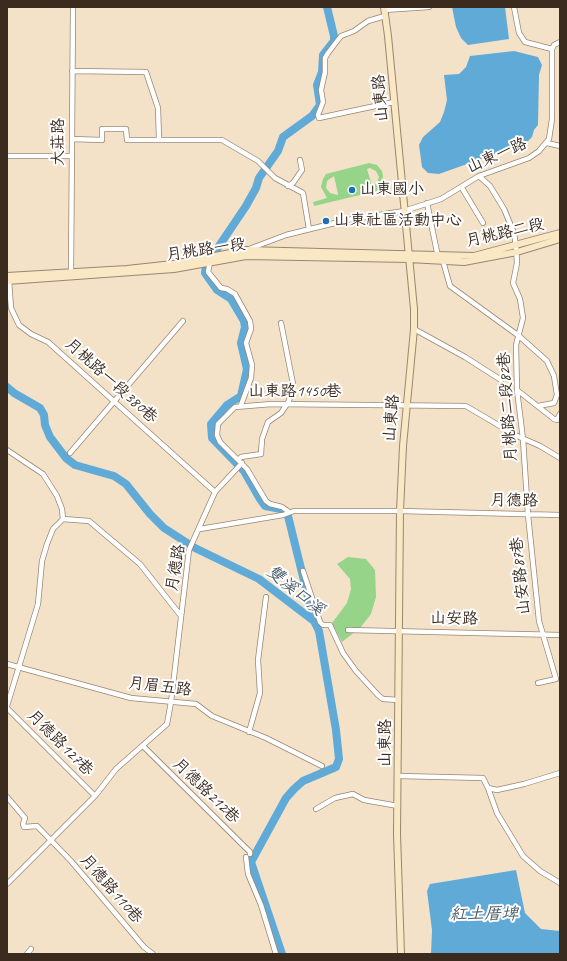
<!DOCTYPE html>
<html>
<head>
<meta charset="utf-8">
<style>
	body { margin:0 }
	#map { position:relative; width:567px; height:961px; overflow:hidden; background:#f4e2c8; font-family:Caveat,sans-serif }
	canvas { display:block }
	.frame { position:absolute; inset:0; border:8px solid #3b2a1e; pointer-events:none }
</style>
</head>
<body>
<div id="map">
<canvas width="567" height="961"></canvas>
<div class="frame"></div>
</div>
<script>
const context = document.querySelector('canvas').getContext('2d');
context.lineJoin = 'round';
function fill(path, color) { context.fillStyle = color; context.fill(path, 'evenodd'); }
const toPath = rows => new Path2D(rows.map(r => 'M' + r).join(''));
function trace(path, color, width, dash) { context.strokeStyle = color; context.lineWidth = width; context.lineCap = dash ? 'butt' : 'round'; context.setLineDash(dash || []); context.stroke(path); }
function label(font, color, halo, rows, align = 'center') {
  context.font = font + ' Caveat,"LXGW WenKai TC",sans-serif'; context.lineWidth = 4; context.setLineDash([]); context.textBaseline = 'middle'; context.strokeStyle = halo; context.fillStyle = color; for (const [text, x, y, turn = 0] of rows) {
    context.save(); context.translate(x, y); context.rotate((+turn || 0) * Math.PI / 180); context.textAlign = isNaN(turn) ? turn : align; if (halo) context.strokeText(text, 0, 0); context.fillText(text, 0, 0); context.restore();
  }
}
fill(toPath([
	[369,163,377,165,382,171,383,176,382,184,384,184,385,189,314,206,313,202,327,198,321,187,323,179,326,174],
	[370,168,376,171,379,177,377,183,372,186,367,169],
	[334,176,338,194,338,195,330,193,326,188,327,181],
	[348,557,366,559,375,570,376,597,371,614,360,628,342,642,332,623,347,603,351,589,350,579,337,564]
]), '#95d489');
fill(toPath([
	[452,7,505,7,509,39,468,45,461,38,456,27],
	[514,51,538,57,542,65,539,75,538,125,534,130,532,137,526,143,439,174,428,173,422,167,419,145,423,137,440,122,444,112,447,100,444,75,459,74,466,67,470,56],
	[516,870,525,913,541,929,560,931,560,954,431,954,432,930,427,891,430,884]
]), '#60aad8');
trace(toPath([
	[217,249,246,206,256,188,259,178,278,151,283,137,312,116,320,105,317,85,322,72,323,55,334,41,334,36,327,7],
	[206,266,205,273,217,290,231,299,244,321,245,327,241,343,247,369,241,396,227,405,211,424,212,438,244,471,260,499,265,506,281,509,288,516,314,621],
	[7,387,14,393,40,408,44,415,45,425,50,437,66,458,75,465,114,476,126,484,150,514,164,528,195,548,259,579,314,621,319,631,336,730,339,759,336,767,303,781,294,789,286,798,251,862,282,954]
]), '#60aad8', 8);
const street = toPath([
	[514,7,519,33,525,42,552,49],
	[384,10,429,7],
	[385,16,368,21,354,31,341,36,328,53,325,58,325,72,321,90,323,102,318,115,319,118,394,102],
	[72,71,146,72,158,108,159,139],
	[72,139,102,140,102,129,126,129,127,140,222,140,258,161,275,178,303,193,309,229],
	[547,143,560,146],
	[7,156,72,156],
	[479,176,490,186,504,209,514,233,516,246,517,263,513,283,520,299,523,318,516,345,517,390,523,439,528,515,539,621,556,679,538,683],
	[288,186,293,183,302,170,300,160],
	[462,188,483,223],
	[427,203,438,257],
	[249,249,286,235,347,220,404,211,441,199,479,176,529,158,539,151,549,139,552,119,552,49,554,45,560,42],
	[443,261,450,286,519,336,547,361,554,376,557,395,554,403,538,406],
	[210,262,208,272,221,288,227,289,235,294,250,321,251,329,246,343,252,365,251,378,241,405],
	[71,275,73,7],
	[9,281,11,308,19,325,31,334,48,342,215,492],
	[414,329,465,357,501,380],
	[517,390,554,419,557,420,560,414],
	[7,450,43,474,57,496,62,509,63,519],
	[70,453,183,321],
	[239,459,241,457,261,454,262,439,268,422,281,413,289,401,293,384,281,323],
	[289,512,282,507,270,504,266,501,247,469,220,442,217,435,218,424,235,407,272,404,466,406,515,435,540,446,560,458],
	[63,519,89,521,140,564,181,616],
	[200,529,283,515,294,511,400,511,560,515],
	[303,571,320,622,323,625,330,625,343,653,356,671,378,695,383,699,399,700],
	[348,630,560,635],
	[7,664,131,698,196,704,212,716,266,738,322,766],
	[7,706,38,604,42,561,47,544,53,529,63,519],
	[7,708,95,796],
	[249,732,260,693,258,660,266,597],
	[143,746,250,852,250,854],
	[399,776,483,778,488,788,497,790,524,784,560,773],
	[488,788,497,813,523,856,540,871,560,883],
	[7,797,25,818,23,824,24,827,37,826,71,861,144,947,153,954],
	[316,809,335,798,353,794,364,800,398,806],
	[246,857,248,874,261,905,276,954],
	[7,884,95,796,116,769,167,724,171,702,189,550,215,492,242,463],
	[27,954,31,949]
]);
const secondary = toPath([
	[384,7,388,36,414,309,414,329,403,446,400,511,397,834,401,954],
	[7,276,127,269,173,264,246,250,474,256,560,233],
	[7,281,174,269,246,256,409,259,464,262,517,252,560,239]
]);
trace(street, '#988673', 6);
trace(secondary, '#988673', 8);
trace(street, '#fff', 4.5);
trace(secondary, '#fae7c3', 6);
for (const [x, y, r, color] of [
	[352,190,4,"#1f6fb2"],
	[326,221,4,"#1f6fb2"]
]) { const dot = new Path2D(); dot.arc(x, y, r, 0, 2 * Math.PI); context.fillStyle = color; context.fill(dot); trace(dot, '#fff', 1.5); }
label('16px', '#3b2a1e', '#fff', [
	["山東路",381,98,-95],
	["大莊路",59,142,-90],
	["山東一路",497,156,-24],
	["月桃路二段",505,233,-13],
	["月桃路一段",206,250,-8],
	["月桃路一段380巷",111,381,42],
	["山東路1450巷",295,392],
	["月桃路二段82巷",508,407,-94],
	["山東路",392,418,-85],
	["月德路",514,501,1],
	["月德路",176,568,-80],
	["山安路87巷",521,576,-96],
	["山安路",454,619,1],
	["月眉五路",160,687,7],
	["月德路127巷",60,743,45],
	["山東路",386,743,-90],
	["月德路212巷",206,791,44],
	["月德路110巷",111,889,49]
]);
label('16px', '#3b2a1e', '#fff', [
	["山東國小",360,190],
	["山東社區活動中心",334,221]
], 'left');
label('italic 17px', '#4a5d68', '#fff', [
	["雙溪口溪",295,591,39],
	["紅土厝埤",484,915]
]);
</script>
</body>
</html>
